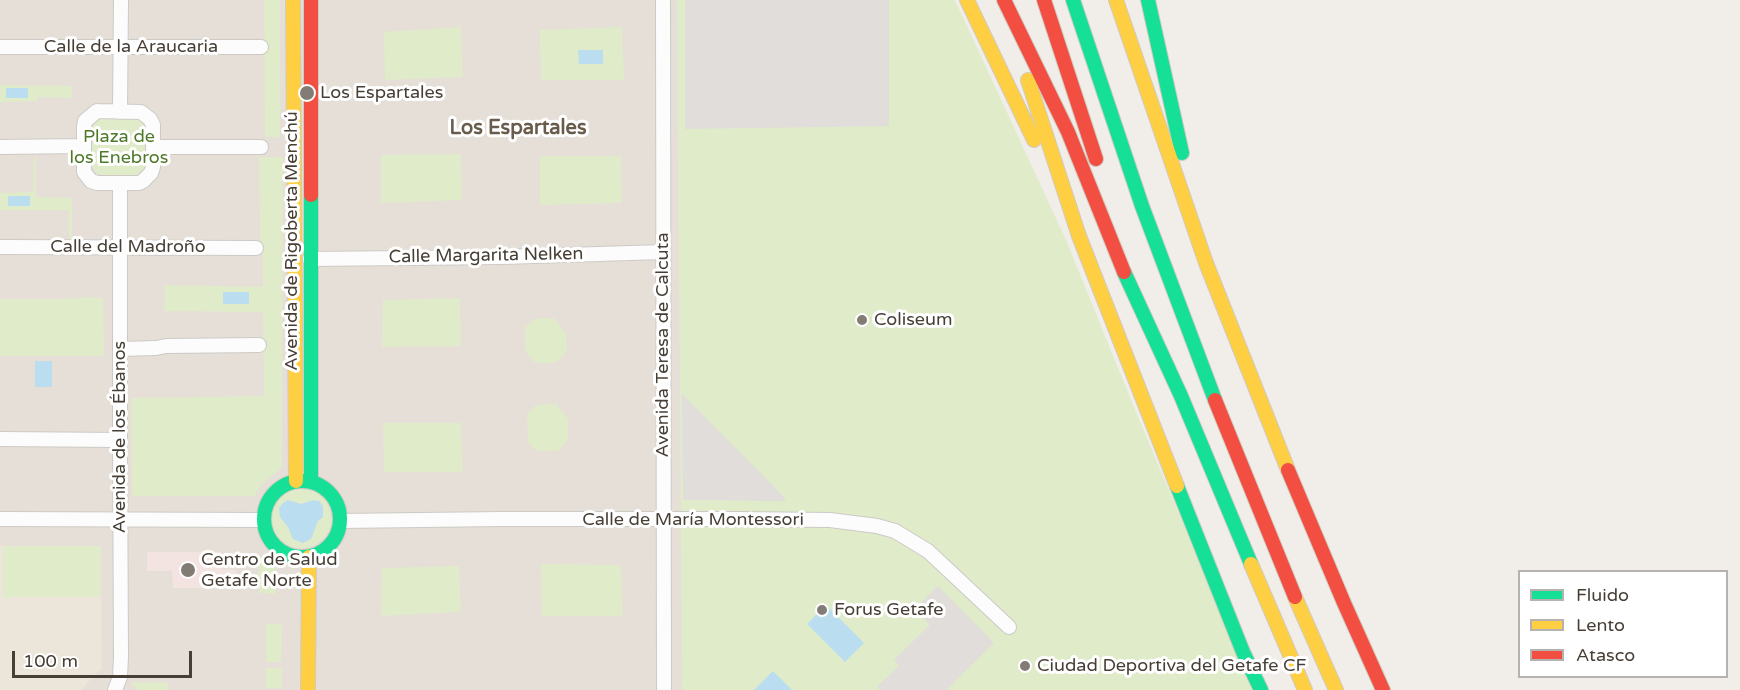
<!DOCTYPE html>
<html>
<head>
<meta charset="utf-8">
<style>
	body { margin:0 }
	#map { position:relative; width:1740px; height:690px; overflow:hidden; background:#f1eeea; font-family:"Varela Round",sans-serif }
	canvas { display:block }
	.legend { position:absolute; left:1518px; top:570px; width:210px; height:108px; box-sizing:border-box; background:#fff; border:2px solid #b5b2af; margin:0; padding:8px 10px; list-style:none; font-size:18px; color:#473f36 }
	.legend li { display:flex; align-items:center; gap:12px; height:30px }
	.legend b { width:30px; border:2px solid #b5b2af }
	.scale { position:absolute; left:12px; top:651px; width:180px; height:27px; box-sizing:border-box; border:3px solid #473f36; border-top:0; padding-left:8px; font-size:18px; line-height:21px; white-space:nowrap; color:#473f36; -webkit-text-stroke:4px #fff; paint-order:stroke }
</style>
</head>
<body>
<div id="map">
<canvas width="1740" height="690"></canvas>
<ul class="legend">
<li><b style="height:8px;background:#16e098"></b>Fluido</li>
<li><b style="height:8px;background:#ffcf43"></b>Lento</li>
<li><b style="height:8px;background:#f24e42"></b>Atasco</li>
</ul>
<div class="scale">100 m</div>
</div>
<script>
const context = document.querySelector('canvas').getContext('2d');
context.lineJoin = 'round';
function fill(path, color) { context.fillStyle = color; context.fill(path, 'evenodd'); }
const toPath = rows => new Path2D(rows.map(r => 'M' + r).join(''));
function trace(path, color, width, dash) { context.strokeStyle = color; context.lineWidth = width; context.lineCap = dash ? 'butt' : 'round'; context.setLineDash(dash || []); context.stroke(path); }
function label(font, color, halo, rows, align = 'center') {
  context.font = font + ' "Varela Round",sans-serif'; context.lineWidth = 6; context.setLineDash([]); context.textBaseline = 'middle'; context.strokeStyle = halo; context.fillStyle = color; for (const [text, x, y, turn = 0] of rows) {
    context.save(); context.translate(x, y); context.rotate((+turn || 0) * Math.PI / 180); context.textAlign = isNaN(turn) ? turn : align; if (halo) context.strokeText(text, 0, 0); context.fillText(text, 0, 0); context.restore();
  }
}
fill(toPath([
	[0,0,679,0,683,555,682,690,0,690]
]), '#e5dfd7');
fill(toPath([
	[0,546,3,546,3,597,101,597,102,668,81,690,0,690]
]), '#ece5d9');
fill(toPath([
	[147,552,221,552,221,569,236,570,236,588,173,588,172,571,147,571]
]), '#f3e4e1');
fill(toPath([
	[264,0,280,0,280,137,265,137],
	[677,0,955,0,1066,240,1138,417,1254,690,682,690],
	[461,27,463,77,385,80,384,32],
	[622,27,624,80,541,80,540,30],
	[0,85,72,86,72,98,37,97,37,101,0,102],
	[100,118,138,118,142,121,146,127,146,166,143,172,136,177,104,177,97,173,92,167,91,128],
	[461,154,462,200,381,203,381,155],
	[540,156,621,156,622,203,540,205],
	[34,157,36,157,36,197,72,198,72,239,69,239,69,210,0,210,0,193,33,192],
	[259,157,283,157,282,468,260,486,255,496,132,496,131,398,264,396,263,312,164,311,165,285,263,287,263,248,260,247,260,239],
	[79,297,103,298,104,356,0,356,0,299,76,299],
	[460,298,461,346,382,347,383,300],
	[554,318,566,333,567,352,555,363,535,363,525,351,525,327,534,319],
	[556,404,568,419,568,440,558,451,536,451,528,442,527,413,536,405],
	[383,423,461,423,463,472,384,472],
	'271 518a30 30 0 1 1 60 0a30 30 0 1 1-60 0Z',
	[3,546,101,546,101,597,3,597],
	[258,554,276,569,276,594,259,593],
	[541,564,621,565,623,616,542,616],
	[459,566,461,612,381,616,382,568],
	[266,624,282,624,281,662,266,662],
	[266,668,282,668,282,688,266,688],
	[130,682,168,683,169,690,138,690]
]), '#e0ebca');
fill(toPath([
	[685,0,889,0,889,126,685,129],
	[682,394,785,498,785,501,683,500],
	[938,586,994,643,946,690,880,690,877,687,899,666,894,660,930,625,915,608]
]), '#e0ddda');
fill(toPath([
	[578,50,603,50,603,64,579,64],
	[6,88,28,88,28,98,6,98],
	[8,196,30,196,30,206,8,206],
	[223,292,249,292,249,304,223,304],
	[35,361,52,361,52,387,35,387],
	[288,500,301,504,313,500,319,501,323,506,323,517,318,521,311,539,303,543,293,539,288,527,280,517,279,508,283,503],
	[826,605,864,643,845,662,807,624],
	[773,671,792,690,754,690]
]), '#baddef');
const street = toPath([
	[663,0,664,690],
	[0,47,261,47],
	[97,111,141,112,150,119,153,125,153,167,151,173,143,181,139,183,97,183,91,181,84,172,84,127,85,121,97,111],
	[120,112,121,0],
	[0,147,83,146],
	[153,147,261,147],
	[0,247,256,248],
	[310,259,502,257,663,252],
	[120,349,156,348,166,346,259,345],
	[0,439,120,440],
	[0,519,264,520],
	[340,521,502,519,737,519,830,520,877,526,895,531,928,551,1009,627],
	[115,690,120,677,121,657,120,440,120,183]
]);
const fast = toPath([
	[1073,0,1142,206,1215,400],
	[1148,0,1182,153],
	[311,195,311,482],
	[1124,272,1181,396,1251,564],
	'264 519a38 38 0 1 1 76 0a38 38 0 1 1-76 0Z',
	[1177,486,1243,652,1261,690]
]);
const slow = toPath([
	[293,0,296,481],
	[967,0,1034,140],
	[1116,0,1206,263,1288,470],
	[1028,80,1079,236,1177,486],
	[1251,564,1305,690],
	[1295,597,1336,690],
	[308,690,309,557]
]);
const jam = toPath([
	[311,0,311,195],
	[1004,0,1068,132,1124,272],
	[1044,0,1096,159],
	[1215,400,1295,597],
	[1288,470,1344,603,1383,690]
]);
trace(street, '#cdcac6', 16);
trace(fast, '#d0cbc1', 16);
trace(slow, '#d0cbc1', 16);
trace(jam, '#d0cbc1', 16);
trace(street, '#fdfcfc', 14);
trace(fast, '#16e098', 14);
trace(slow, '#ffcf43', 14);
trace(jam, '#f24e42', 14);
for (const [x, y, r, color] of [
	[307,93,8,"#827c75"],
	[862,320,6,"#827c75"],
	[188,570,8,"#827c75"],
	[822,610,6,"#827c75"],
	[1025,666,6,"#827c75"]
]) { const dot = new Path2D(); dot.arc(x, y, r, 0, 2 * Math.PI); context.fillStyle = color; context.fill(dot); trace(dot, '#fff', 2); }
label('18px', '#473f36', '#fff', [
	["Calle de la Araucaria",131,47],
	["Avenida de Rigoberta Menchú",292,241,-90],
	["Calle del Madroño",128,247],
	["Calle Margarita Nelken",486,256,-1],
	["Avenida Teresa de Calcuta",663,345,-90],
	["Avenida de los Ébanos",120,437,-90],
	["Calle de María Montessori",693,520]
]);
label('18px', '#473f36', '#fff', [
	["Los Espartales",320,93],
	["Coliseum",874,320],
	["Centro de Salud",201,560],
	["Getafe Norte",201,581],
	["Forus Getafe",834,610],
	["Ciudad Deportiva del Getafe CF",1037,666]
], 'left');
label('18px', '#4d7928', '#fff', [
	["Plaza de",119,137],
	["los Enebros",119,158]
]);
label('bold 20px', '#6a5c4d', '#fff', [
	["Los Espartales",518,129]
]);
</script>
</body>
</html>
